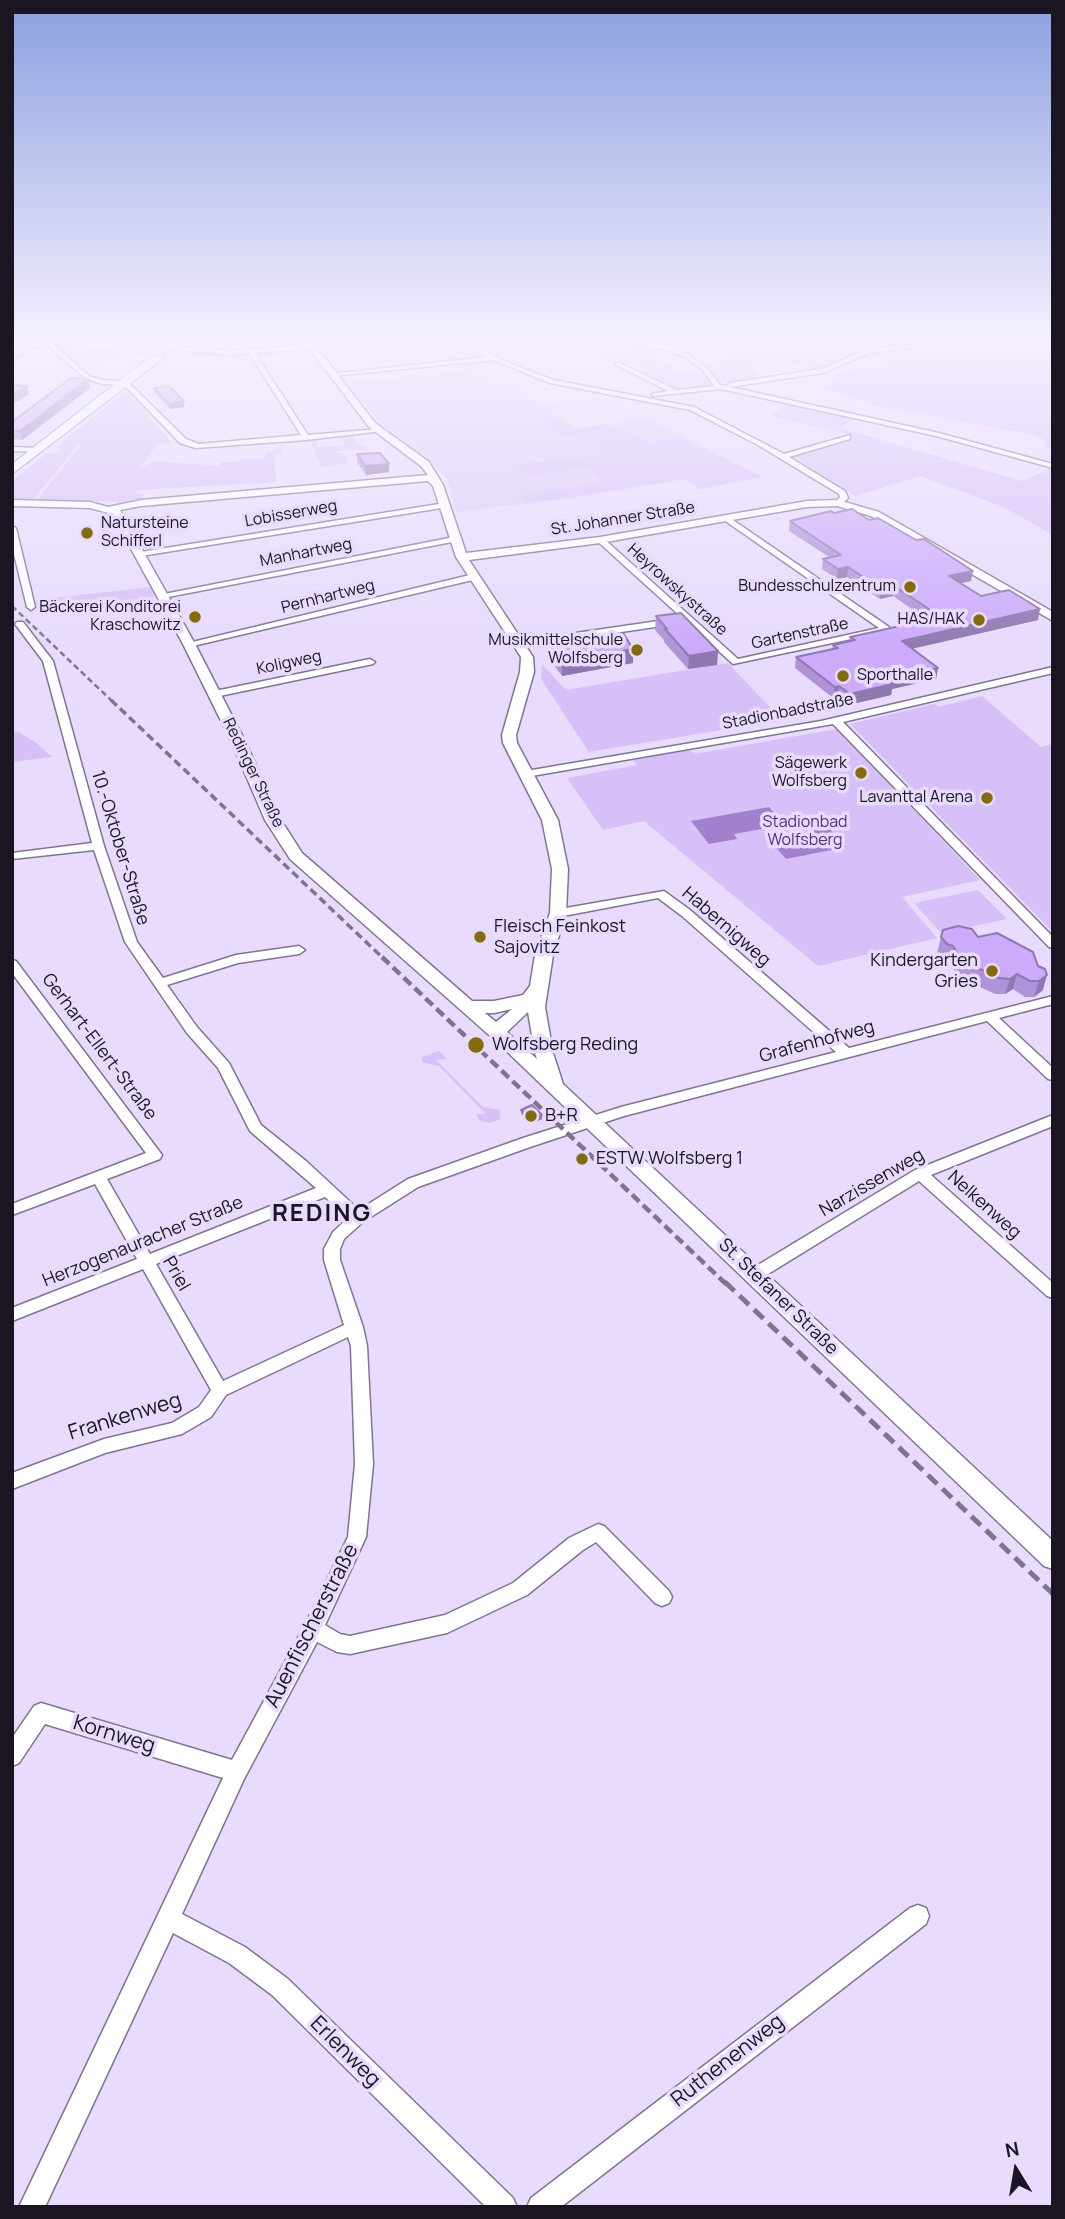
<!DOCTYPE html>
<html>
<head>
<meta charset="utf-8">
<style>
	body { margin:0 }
	#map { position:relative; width:1065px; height:2219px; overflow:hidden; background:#e8dbfe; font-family:Manrope,sans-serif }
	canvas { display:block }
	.frame { position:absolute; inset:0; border:14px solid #1a1521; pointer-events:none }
	.north { position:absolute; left:981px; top:2135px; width:70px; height:70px; -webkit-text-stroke:5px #e8dbfe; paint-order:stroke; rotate:349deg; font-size:19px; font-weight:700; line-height:28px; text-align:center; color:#1a1521 }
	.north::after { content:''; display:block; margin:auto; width:24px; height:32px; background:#1a1521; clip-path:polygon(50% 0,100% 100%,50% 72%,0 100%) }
</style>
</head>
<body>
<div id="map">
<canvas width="1065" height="2219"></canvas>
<div class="frame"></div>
<div class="north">N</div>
</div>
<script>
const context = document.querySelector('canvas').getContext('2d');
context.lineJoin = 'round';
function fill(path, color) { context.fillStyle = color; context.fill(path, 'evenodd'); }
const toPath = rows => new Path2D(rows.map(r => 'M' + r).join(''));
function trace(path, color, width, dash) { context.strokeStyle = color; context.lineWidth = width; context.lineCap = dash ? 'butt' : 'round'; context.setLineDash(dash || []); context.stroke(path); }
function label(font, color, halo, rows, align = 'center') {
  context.font = font + ' Manrope,sans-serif'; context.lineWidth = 7; context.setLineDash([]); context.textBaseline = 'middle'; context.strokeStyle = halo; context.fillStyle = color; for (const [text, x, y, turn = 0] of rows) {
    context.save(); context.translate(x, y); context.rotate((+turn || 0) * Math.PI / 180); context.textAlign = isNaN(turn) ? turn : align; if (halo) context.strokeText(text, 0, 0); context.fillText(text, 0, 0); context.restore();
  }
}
fill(toPath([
	[469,361,496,385,513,383,538,403,551,402,560,409,548,411,577,429,600,424,605,426,645,417,763,477,700,489,686,479,566,499,457,512,447,479,430,461,381,425,348,382,466,372,458,362]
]), '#dcccf5');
fill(toPath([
	[198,340,254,340,262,350,217,352,187,347],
	[549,340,574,340,593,344,602,340,627,345,622,350,638,344,654,346,670,350,653,358,687,375,712,372,705,363,736,357,732,353,680,340,877,340,848,346,844,353,845,357,820,369,809,371,803,365,750,366,760,378,676,389,640,372,647,369],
	[62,344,111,351,132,357,105,357,85,370,55,346],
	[1017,344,1033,345,1053,353,1053,450,1045,449,1046,441,1035,435,881,407,820,388,838,379,833,375,844,370,879,368,886,362,877,351,911,345,914,349,973,348],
	[129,394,172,443,156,446,140,468,154,461,218,466,222,462,239,462,241,458,264,459,267,452,272,452,281,445,282,454,275,455,276,482,136,490,137,494,143,494,142,498,122,502,37,500,81,445,78,445,33,500,12,498,12,481,47,453,57,453,62,449,57,448,74,432,120,396],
	[791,404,858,417,840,428,1022,481,1053,468,1053,535,1003,507,921,476,855,496,792,456,848,437,844,433,768,416],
	[563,420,577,429,600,424,612,425,649,443,677,437,763,477,700,489,686,479,527,504,519,496,604,483,588,468,526,476,516,465,604,454,590,441,567,436,539,425],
	[353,436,357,443,370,448,332,452,343,454,348,463,321,467,311,441,315,440,319,448,345,445,342,438],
	[151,587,154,597,38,611,36,600],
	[728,663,782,720,589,752,541,679,542,664,566,690],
	[982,696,1041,747,1053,744,1053,932,850,724,934,704,939,707],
	[837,729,980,880,902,897,937,938,818,966,644,821,603,830,567,778,637,765,634,760,690,750,694,754],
	[18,732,35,742,52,757,12,762,12,733],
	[978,890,1007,919,941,933,914,903],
	[439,1051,447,1059,436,1060,483,1107,500,1110,500,1119,489,1123,479,1120,476,1114,486,1114,439,1066,422,1062,422,1057]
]), '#d6c0f7');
fill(toPath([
	[769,807,784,825,734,834,737,839,709,844,691,821],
	[827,826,846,847,786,859,771,842,808,834,806,830]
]), '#a181ce');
trace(toPath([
	[942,342,970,340],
	[902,346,918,344]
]), '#a181ce', 2);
const street = toPath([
	[51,340,58,340,52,343,89,376,103,380,127,381,186,439,199,444,301,435,249,353,227,355,174,349,172,346,227,351,314,345,312,348,255,353,308,435,379,429,383,431,306,440,195,448,180,443,124,385,102,384,85,378,47,345,32,348,12,359,12,354,28,346,51,340],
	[457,340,464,340,509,363,554,380,694,407,784,454,850,435,850,439,789,457,845,491,848,498,841,505,835,505,834,503,840,497,839,494,758,445,690,410,550,383,493,360,333,376,330,374,488,357,457,340],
	[618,340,664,345,687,354,706,367,720,385,727,386,729,383,822,369,868,349,960,340,957,342,869,353,823,373,730,387,939,433,1053,464,1053,468,936,436,721,389,652,396,652,394,668,391,616,365,616,363,620,363,676,390,714,386,702,369,683,356,663,349,618,340],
	[12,447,38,448,42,450,38,452,12,451,12,447],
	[445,503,449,505,448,507,141,556,137,554,141,552,445,503],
	[727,516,889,627,889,631,733,664,596,540,603,538,738,659,879,628,724,520,723,518,727,516],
	[12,526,16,528,35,607,31,610,27,607,12,546,12,526],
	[454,537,458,539,457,541,163,598,159,595,454,537],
	[474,574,478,577,477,579,189,647,184,644,474,574],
	[672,619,675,620,675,624,521,647,516,644,521,641,672,619],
	[17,622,23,622,53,661,104,846,137,942,163,978,236,955,299,946,305,950,299,954,238,963,167,985,197,1027,229,1063,261,1125,306,1161,359,1210,408,1179,523,1138,621,1107,836,1052,682,916,658,898,558,917,554,916,552,913,554,910,664,891,690,910,849,1048,1053,996,1053,1004,999,1018,1053,1068,1053,1080,1048,1079,987,1021,624,1116,533,1146,418,1187,363,1222,344,1239,340,1249,340,1260,363,1327,367,1346,373,1464,366,1537,325,1625,340,1634,350,1636,445,1615,513,1583,569,1538,598,1524,604,1526,669,1591,672,1597,669,1603,662,1606,655,1603,596,1542,583,1550,527,1595,447,1633,350,1654,337,1652,317,1642,244,1779,182,1914,245,1947,288,1979,513,2198,517,2207,486,2207,272,1995,229,1963,173,1933,45,2207,19,2207,223,1778,45,1724,19,1763,12,1766,12,1738,34,1706,41,1703,232,1760,306,1623,348,1537,355,1464,351,1346,348,1337,226,1395,211,1417,182,1434,105,1453,12,1489,12,1473,104,1439,172,1423,199,1407,211,1390,143,1269,12,1321,12,1308,137,1259,95,1184,12,1215,12,1204,146,1153,12,973,12,960,16,961,162,1155,160,1159,107,1179,150,1254,316,1188,250,1131,218,1068,187,1033,125,942,94,850,12,859,12,853,92,843,43,661,15,624,17,622],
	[325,1197,348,1218,333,1232,324,1249,324,1260,344,1325,223,1381,156,1264,325,1197],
	[370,659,375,662,373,664,215,697,210,694,215,691,370,659],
	[1053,667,1053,673,843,722,1053,937,1053,948,1049,947,833,724,526,777,521,774,526,771,821,721,1053,667],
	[1053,1115,1053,1126,931,1175,1053,1283,1053,1298,1047,1296,919,1181,760,1279,754,1281,748,1279,746,1275,748,1271,915,1170,1053,1115],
	[918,1905,926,1908,929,1916,926,1924,561,2207,527,2207,531,2198,910,1908,918,1905]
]);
const secondary = toPath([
	[180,340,190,340,167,352,160,350,180,340],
	[303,340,311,340,375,423,429,462,443,485,466,553,600,537,807,501,838,500,879,512,1053,612,1053,621,871,516,837,506,807,507,600,543,469,560,533,657,534,672,516,735,517,743,558,820,568,869,566,913,553,955,545,1007,553,1053,563,1084,1053,1541,1053,1569,1044,1566,498,1043,290,859,265,820,231,741,183,644,112,514,90,508,12,506,12,500,90,502,108,507,141,500,428,475,421,466,369,427,303,340],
	[428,481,433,486,456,557,521,657,520,672,502,735,503,743,542,820,552,869,550,913,535,955,530,986,523,995,494,1001,472,1001,302,853,281,820,245,741,195,644,120,510,141,506,428,481],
	[512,1009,496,1022,485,1013,494,1013,512,1009],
	[528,1012,535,1053,537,1059,507,1032,528,1012]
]);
const primary = toPath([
	[44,340,74,340,148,347,153,350,148,353,49,343,44,340],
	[156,355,165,357,12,474,12,464,143,362,156,355]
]);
trace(street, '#817493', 3);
trace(secondary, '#817493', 3);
trace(primary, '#817493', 2);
fill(street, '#fff');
fill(secondary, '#fff');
fill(primary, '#fff');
trace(toPath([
	[12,606,113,702]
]), '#7e758d', 2.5, [6, 3.5]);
trace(toPath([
	[111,700,384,959]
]), '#7e758d', 3.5, [8, 4.5]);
trace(toPath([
	[382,957,726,1284]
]), '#7e758d', 4.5, [10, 5]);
trace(toPath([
	[725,1282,1053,1594]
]), '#7e758d', 5, [13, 7]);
fill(toPath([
	[88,379,90,388,22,440,12,439,12,422],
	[154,388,184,401,184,407,170,409,155,393],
	[357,454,389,472,366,475,357,462],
	[790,521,971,581,961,583,981,596,1038,620,912,649,938,668,936,679,892,689,891,695,848,705,838,697,833,698,795,668,796,657,832,649,833,645,850,641,850,637,905,625,904,624,906,614,916,612,893,596,880,599,847,577,837,579,822,569,823,559,829,557,789,531],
	[656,616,718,651,717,665,688,669,664,642,664,640,655,630],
	[551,648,633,663,562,676,551,661],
	[941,937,978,937,1033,952,1043,990,1034,997,1025,997,1013,989,1005,994,995,994,957,976,949,961,944,960,937,953],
	[521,1110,542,1115,542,1119,531,1124,521,1114]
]), '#af93d8');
fill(toPath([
	[88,379,90,388,22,440,20,431],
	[27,386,29,394,12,405,12,395],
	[184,401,184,407,170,409,169,404],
	[389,464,389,472,366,475,365,466],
	[848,567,847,577,837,579,838,569],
	[973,571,971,581,947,586,949,576],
	[894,586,893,596,880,599,881,589],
	[1040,609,1038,620,901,651,902,641],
	[633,649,633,663,562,676,562,662],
	[718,651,717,665,688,669,689,656],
	[938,668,936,679,892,689,891,695,848,705,850,694,887,680],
	[839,686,838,697,833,698,835,687],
	[1017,974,1013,989,1005,994,1010,979],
	[1047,975,1043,990,1034,997,1039,981],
	[542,1115,542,1119,531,1124,531,1120]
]), '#8f78b0');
const building = toPath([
	[71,378,88,379,20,431,12,431,12,422,71,378],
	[12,385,27,386,12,395,12,385],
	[169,386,184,401,169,404,154,388,169,386],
	[380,453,389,464,365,466,357,454,380,453],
	[852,509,869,520,878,518,916,540,924,539,973,571,949,576,981,596,1009,590,1040,609,902,641,938,668,887,680,893,684,850,694,839,686,835,687,796,657,838,648,833,645,855,640,850,637,918,622,906,614,929,609,894,586,881,589,848,567,838,569,823,559,841,555,790,521,831,511,834,513,852,509],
	[681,613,718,651,689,656,665,629,667,629,656,616,681,613],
	[623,633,633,649,562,662,551,648,623,633],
	[958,926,972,929,978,937,997,933,1033,952,1038,966,1045,969,1047,975,1039,981,1030,981,1017,974,1010,979,999,978,961,960,953,946,947,944,941,937,943,930,958,926],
	[532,1105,542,1115,531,1120,521,1110,532,1105]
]);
fill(building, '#ccabfb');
trace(building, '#8f78b0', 2);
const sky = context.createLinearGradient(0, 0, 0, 650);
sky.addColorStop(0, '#8ba0de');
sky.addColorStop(0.52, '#f5efff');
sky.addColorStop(1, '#f5efff00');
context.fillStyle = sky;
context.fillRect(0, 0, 1065, 650);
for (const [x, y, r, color] of [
	[87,533,7,"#846c08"],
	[910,587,7,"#846c08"],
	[195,617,7,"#846c08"],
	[979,620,7,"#846c08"],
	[637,650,7,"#846c08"],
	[843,676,7,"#846c08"],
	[861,773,7,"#846c08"],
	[987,798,7,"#846c08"],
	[480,937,7,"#846c08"],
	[992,971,7,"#846c08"],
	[476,1045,9,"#846c08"],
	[531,1116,7,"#846c08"],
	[582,1159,7,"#846c08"]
]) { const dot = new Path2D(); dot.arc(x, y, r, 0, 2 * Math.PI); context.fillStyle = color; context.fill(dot); trace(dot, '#e8dbfe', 2.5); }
label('16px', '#1a1521', '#e8dbfe', [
	["Lobisserweg",291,514,-10],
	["St. Johanner Straße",623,519,-9],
	["Manhartweg",306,553,-11],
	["Heyrowskystraße",677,590,42],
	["Pernhartweg",328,597,-14],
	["Gartenstraße",800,634,-12],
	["Koligweg",289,663,-12],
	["Stadionbadstraße",788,712,-11],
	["Redinger Straße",253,773,64]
]);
label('16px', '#1a1521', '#e8dbfe', [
	["Natursteine",101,524,"left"],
	["Schifferl",101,542,"left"],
	["Bundesschulzentrum",896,587],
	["Bäckerei Konditorei",181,608],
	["Kraschowitz",181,626],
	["HAS/HAK",965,620],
	["Musikmittelschule",623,641],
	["Wolfsberg",623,659],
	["Sporthalle",857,676,"left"],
	["Sägewerk",847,764],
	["Wolfsberg",847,782],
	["Lavanttal Arena",973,798]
], 'right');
label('16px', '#582b86', '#e8dbfe', [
	["Stadionbad",805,823],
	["Wolfsberg",805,841]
]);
label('18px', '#1a1521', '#e8dbfe', [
	["10.-Oktober-Straße",120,848,73],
	["Habernigweg",726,927,41],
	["Grafenhofweg",817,1042,-15],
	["Gerhart-Ellert-Straße",99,1047,53],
	["Narzissenweg",872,1183,-30],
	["Nelkenweg",984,1205,42],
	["Herzogenauracher Straße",143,1242,-22],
	["Priel",176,1274,60],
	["St. Stefaner Straße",778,1297,44]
]);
label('18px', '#1a1521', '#e8dbfe', [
	["Fleisch Feinkost",494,927],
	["Sajovitz",494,948],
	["Kindergarten",978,961,"right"],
	["Gries",978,982,"right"],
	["Wolfsberg Reding",492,1045],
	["B+R",545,1116],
	["ESTW Wolfsberg 1",596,1159]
], 'left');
label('21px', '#1a1521', '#e8dbfe', [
	["Frankenweg",125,1417,-17],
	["Auenfischerstraße",312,1626,-63],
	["Kornweg",114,1735,17],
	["Erlenweg",345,2052,45],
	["Ruthenenweg",728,2061,-38]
]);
context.letterSpacing = '2px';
label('bold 24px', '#1a1521', '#e8dbfe', [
	["REDING",322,1214]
]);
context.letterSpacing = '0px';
</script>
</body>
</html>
